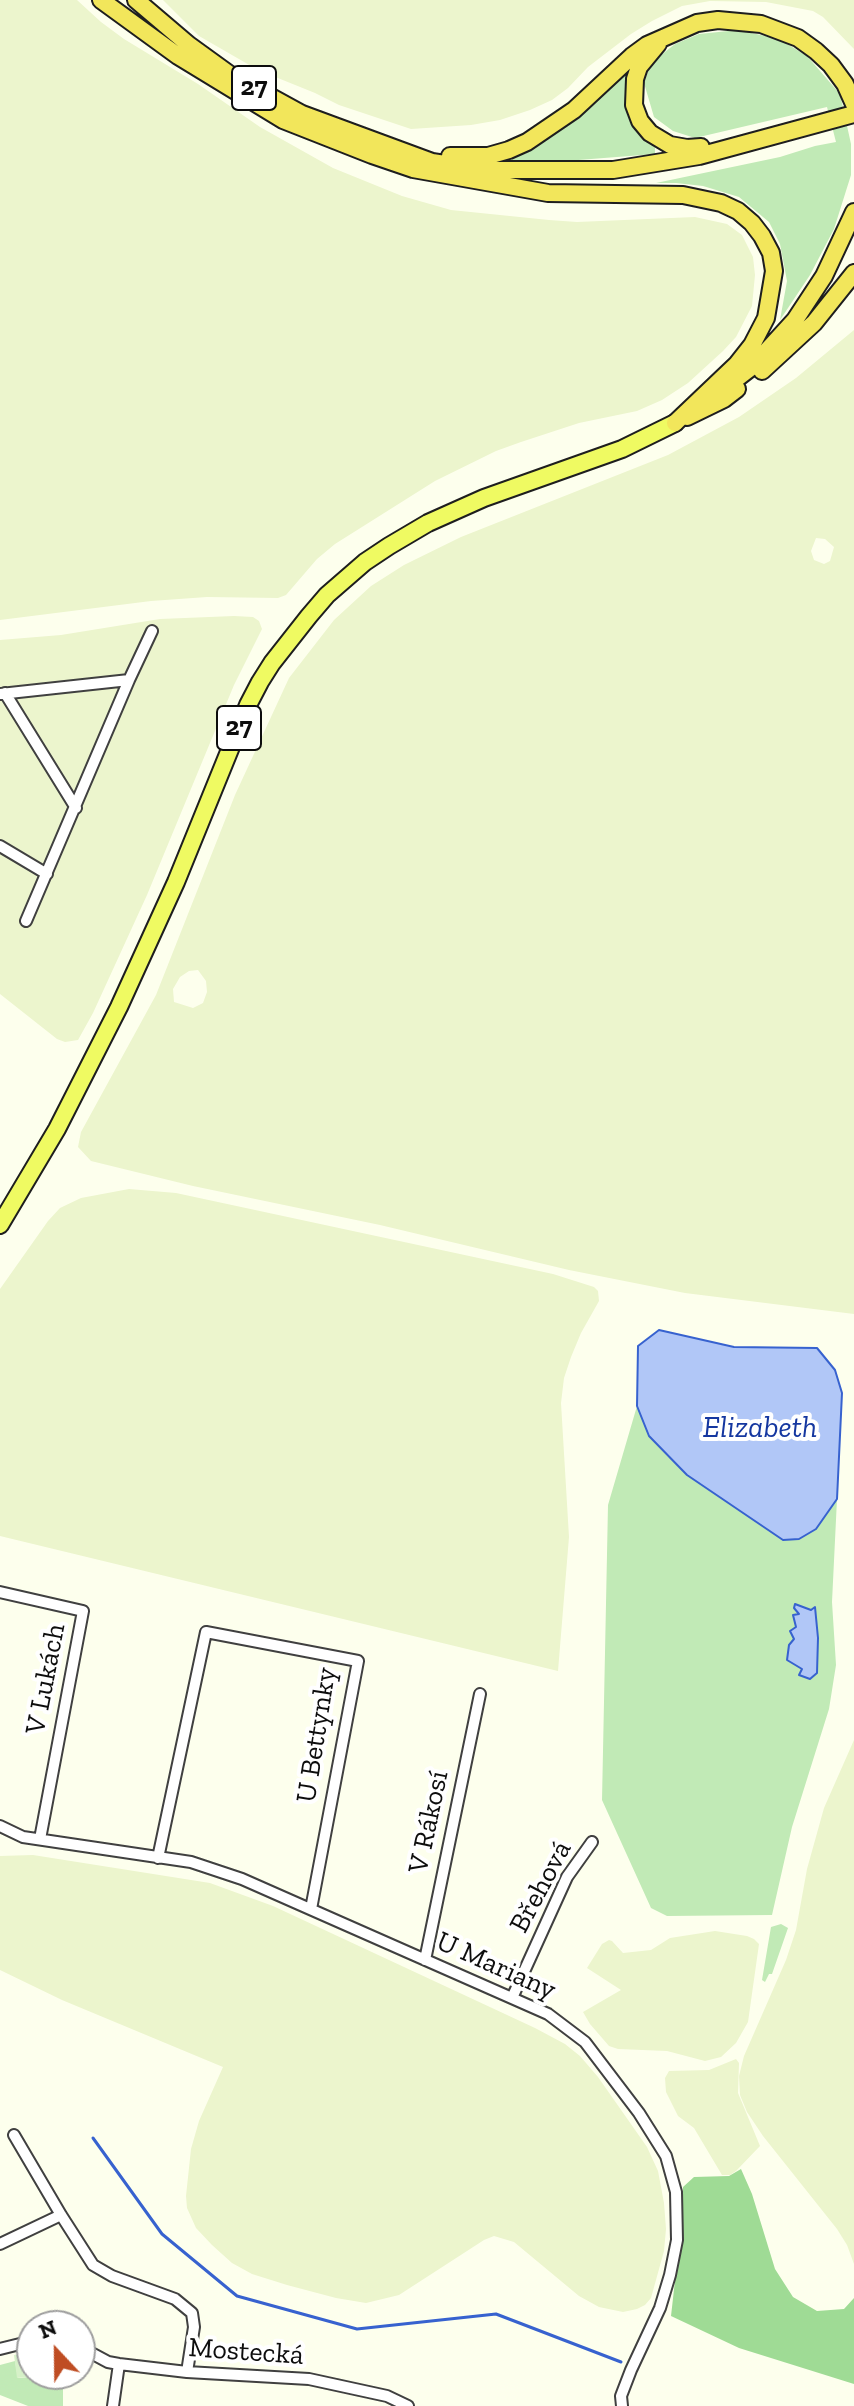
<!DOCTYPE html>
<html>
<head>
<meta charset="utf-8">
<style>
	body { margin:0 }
	#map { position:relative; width:854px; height:2406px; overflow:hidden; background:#fdffed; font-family:"Zilla Slab",serif }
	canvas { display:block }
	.north { position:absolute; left:16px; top:2310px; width:80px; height:80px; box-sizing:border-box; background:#fff; border:2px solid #9e9e9e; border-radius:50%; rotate:338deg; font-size:22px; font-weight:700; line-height:32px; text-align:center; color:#0d0d0d }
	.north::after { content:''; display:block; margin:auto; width:28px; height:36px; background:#bf4d23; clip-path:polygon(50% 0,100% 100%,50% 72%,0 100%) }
</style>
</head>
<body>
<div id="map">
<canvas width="854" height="2406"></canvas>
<div class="north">N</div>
</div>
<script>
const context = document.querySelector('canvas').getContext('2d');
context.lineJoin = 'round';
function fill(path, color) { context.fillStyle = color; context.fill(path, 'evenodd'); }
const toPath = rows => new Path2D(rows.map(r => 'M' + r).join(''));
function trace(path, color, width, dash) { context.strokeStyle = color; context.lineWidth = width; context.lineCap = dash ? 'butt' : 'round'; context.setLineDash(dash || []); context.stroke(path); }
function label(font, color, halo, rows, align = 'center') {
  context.font = font + ' "Zilla Slab",serif'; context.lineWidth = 8; context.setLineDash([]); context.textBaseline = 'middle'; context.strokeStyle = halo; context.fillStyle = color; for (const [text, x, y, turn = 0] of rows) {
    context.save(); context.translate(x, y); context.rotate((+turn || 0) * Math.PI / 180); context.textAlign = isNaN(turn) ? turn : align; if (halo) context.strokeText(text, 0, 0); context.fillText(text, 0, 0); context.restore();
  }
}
fill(toPath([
	[0,0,77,0,101,22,124,39,198,84,260,127,333,168,402,196,451,210,549,220,577,222,695,217,727,224,742,235,753,257,755,275,752,306,736,337,723,351,688,383,662,400,637,411,579,423,521,442,496,451,435,481,335,544,317,559,286,595,278,598,207,597,151,601,0,620],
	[163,0,854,0,854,49,823,17,813,11,766,2,710,1,682,6,652,21,631,34,588,67,568,88,552,100,530,110,500,120,471,125,411,129,339,105,315,93,258,70,199,36],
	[854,330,854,1314,685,1293,569,1270,380,1225,193,1186,91,1161,78,1147,81,1132,156,995,235,795,289,678,334,620,371,586,404,565,461,537,668,455,739,417,796,378],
	[816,538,825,539,834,547,830,561,824,564,814,560,811,551],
	[198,970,206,981,207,992,203,1003,193,1008,174,1002,173,989,180,977,189,971],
	[234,616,253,617,259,621,262,629,234,685,147,895,93,1013,78,1040,65,1042,57,1039,0,994,0,640,61,635,160,619],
	[129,1189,176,1193,553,1274,594,1287,598,1291,599,1301,581,1333,571,1357,564,1378,561,1403,569,1537,558,1671,0,1536,0,1289,48,1221,60,1208,81,1198],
	[854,1740,854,2264,847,2245,837,2229,763,2136,747,2112,740,2095,739,2076,744,2056,786,1960,796,1930,807,1869,824,1808],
	[33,1855,210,1883,273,1906,535,2028,565,2044,580,2056,598,2077,647,2147,658,2171,664,2203,666,2229,664,2251,651,2298,645,2305,637,2309,623,2312,599,2307,579,2296,514,2242,494,2236,484,2240,399,2295,366,2303,336,2298,287,2285,252,2274,232,2263,212,2245,196,2228,187,2208,186,2196,191,2149,199,2121,223,2067,62,2000,0,1970,0,1856],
	[715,1931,747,1936,754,1939,759,1944,748,2022,736,2043,721,2057,705,2061,667,2051,618,2049,609,2046,590,2024,583,2012,621,1990,587,1968,602,1944,609,1940,612,1941,623,1953,651,1950,670,1938],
	[736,2059,739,2063,738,2093,760,2146,736,2171,730,2175,722,2175,694,2128,678,2116,666,2092,665,2078,669,2071,709,2070]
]), '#ecf5cd');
fill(toPath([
	[738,30,779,39,807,56,840,94,851,144,851,175,834,229,810,275,780,320,787,281,780,244,769,222,739,197,703,186,676,183,656,183,780,157,815,146,836,142,827,107,695,138,673,131,654,117,644,83,651,63,675,44,699,34],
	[634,65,628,79,655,145,655,154,540,163,495,161,513,157,551,137,578,117],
	[637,1406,649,1436,687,1475,783,1540,816,1529,837,1499,832,1602,836,1665,829,1709,792,1827,772,1915,667,1916,651,1908,602,1800,608,1505],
	[781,1924,788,1928,772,1974,769,1974,765,1982,762,1980,771,1927],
	[15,2361,18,2378,63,2374,63,2406,28,2406,0,2395,0,2365]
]), '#c1eab6');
fill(toPath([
	[741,2169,752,2194,775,2269,793,2297,817,2311,844,2309,854,2298,854,2384,739,2348,671,2316,682,2219,683,2187,694,2177,729,2176]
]), '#9fdb95');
fill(toPath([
	[32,2353,32,2374,49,2374,17,2378,14,2355]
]), '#d6f1c8');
const water = toPath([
	[659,1330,734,1347,817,1348,835,1370,842,1393,837,1499,816,1529,799,1539,783,1540,687,1475,649,1436,637,1406,638,1346,659,1330],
	[795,1604,811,1610,815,1607,818,1638,817,1673,810,1679,799,1675,802,1669,787,1660,789,1645,794,1639,790,1631,796,1627,793,1615,799,1614,794,1608,795,1604]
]);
fill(water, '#b1c7f7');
trace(water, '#3762cf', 2);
trace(toPath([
	[93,2138,162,2234,237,2296,357,2329,496,2314,621,2362]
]), '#3762cf', 3);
const minor = toPath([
	[5,693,76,808],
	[0,694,129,680,152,631],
	[0,846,47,874],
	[26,921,129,680],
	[0,1592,83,1611,40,1839],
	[0,1826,23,1837,191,1862,242,1879,548,2014,585,2042,639,2113,666,2156,676,2192,677,2240,670,2275,660,2308,631,2370,621,2396,622,2406],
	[158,1858,206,1632,358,1661,311,1909],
	[425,1960,480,1694],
	[512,1998,567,1877,592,1842],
	[14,2135,61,2215,93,2265,112,2276,175,2299,192,2313,194,2327,187,2372],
	[0,2244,61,2215],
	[80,2347,108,2362,119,2364,187,2372,309,2379,387,2396,408,2406],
	[0,2349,32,2341],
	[113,2406,119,2364]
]);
const primary = toPath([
	[0,1225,57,1129,119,1007,176,882,248,705,260,682,272,663,309,616,327,595,365,562,389,546,428,523,484,498,622,449,675,423]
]);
const trunk = toPath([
	[101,0,178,56,283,120,372,155,413,169,548,193,683,195,721,203,738,211,752,223,762,236,771,253,774,271,766,318,752,345,737,364,675,423],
	[136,0,189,45,229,74,302,114,432,162,484,170,613,170,699,156,854,114],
	[658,44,639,67,635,79,634,105,640,121,650,133,670,145,687,148,701,147],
	[450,156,488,156,509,150,527,142,574,110,632,56,647,45,697,23,718,20,761,24,798,38,816,51,831,65,845,84,854,104],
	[762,371,814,323,854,273],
	[722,390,753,366,795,320,824,276,854,212],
	[687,417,724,399,737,389]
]);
trace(minor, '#404040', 14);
trace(primary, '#1e1e1e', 20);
trace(trunk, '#1e1e1e', 20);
trace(minor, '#fff', 10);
trace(primary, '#effa62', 16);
trace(trunk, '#f2e65b', 16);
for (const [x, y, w] of [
	[254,88,44],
	[239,728,44]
]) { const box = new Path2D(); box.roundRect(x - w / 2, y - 22, w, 44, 6); context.fillStyle = '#fff'; context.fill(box); trace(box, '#0d0d0d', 2); }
label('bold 26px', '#0d0d0d', null, [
	["27",254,88],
	["27",239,728]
]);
label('28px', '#0d0d0d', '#fff', [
	["V Lukách",46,1679,-79],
	["U Bettynky",317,1735,-81],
	["V Rákosí",429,1822,-78],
	["Břehová",541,1887,-62],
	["U Mariany",496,1966,24],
	["Mostecká",246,2352,4]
]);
label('italic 30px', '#1537a0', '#fff', [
	["Elizabeth",760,1428]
]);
</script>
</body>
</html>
